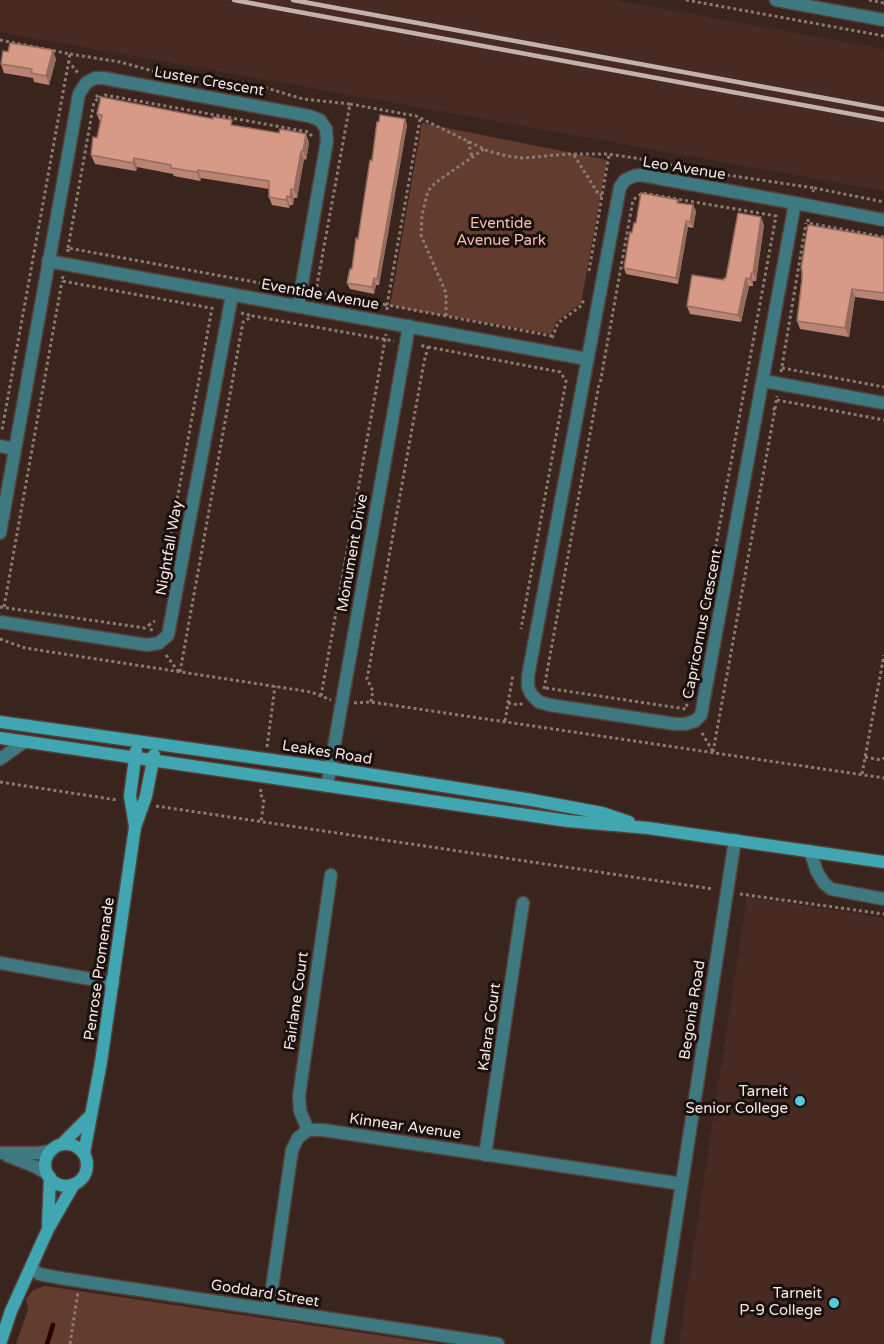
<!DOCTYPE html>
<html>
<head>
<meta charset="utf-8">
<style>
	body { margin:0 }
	canvas { display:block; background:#3a241e }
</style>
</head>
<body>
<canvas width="884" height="1344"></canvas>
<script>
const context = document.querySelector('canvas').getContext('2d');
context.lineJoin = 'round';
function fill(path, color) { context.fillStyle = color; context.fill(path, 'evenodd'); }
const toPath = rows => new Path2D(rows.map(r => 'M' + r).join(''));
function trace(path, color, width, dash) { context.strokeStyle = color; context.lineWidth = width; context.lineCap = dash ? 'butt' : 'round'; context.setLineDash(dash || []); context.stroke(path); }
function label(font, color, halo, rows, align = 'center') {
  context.font = font + ' "Varela Round",sans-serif'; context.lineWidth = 6; context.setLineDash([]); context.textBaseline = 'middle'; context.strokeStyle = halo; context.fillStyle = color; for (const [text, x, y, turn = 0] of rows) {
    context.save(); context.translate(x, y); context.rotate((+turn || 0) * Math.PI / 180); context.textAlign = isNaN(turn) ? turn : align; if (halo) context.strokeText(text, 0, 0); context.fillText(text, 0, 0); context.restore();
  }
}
fill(toPath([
	[0,0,614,0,884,49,884,191,0,32],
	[747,897,884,918,884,1344,679,1344]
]), '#472b22');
fill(toPath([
	[422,123,607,160,581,303,556,322,551,334,390,306],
	[45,1286,52,1287,438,1344,16,1344,28,1310,26,1299,33,1290]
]), '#633c30');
trace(toPath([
	[47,1344,53,1325]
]), '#240200', 4.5);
const street = toPath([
	[776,0,884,20],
	[795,203,701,715,695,721,685,724,675,724,550,705,539,702,531,694,528,687,528,676,620,187,625,180,634,176,641,175,795,203,811,206,884,220],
	[48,261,587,359],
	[764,381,884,403],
	[0,446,15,449],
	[0,533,79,94,86,83,95,78,103,78,309,116,320,120,326,129,327,141,298,306],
	[0,622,147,645,159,643,168,635,232,295],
	[0,759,24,742],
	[327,786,409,326],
	[810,851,817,872,824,883,831,889,884,899],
	[0,963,113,983],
	[308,1130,300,1111,299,1096,331,875],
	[0,1153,38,1153,51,1151],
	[485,1155,523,903],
	[8,1156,36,1167,48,1174],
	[31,1268,39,1274,60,1278,498,1344],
	[269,1309,292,1150,298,1138,308,1130,323,1130,682,1184],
	[657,1344,735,840]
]);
const secondary = toPath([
	[0,722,329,768,532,800,602,813,629,822],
	[0,738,568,821,648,828,884,862],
	[135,826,130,796,136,751],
	[62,1144,89,1117],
	'45 1165a21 21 0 1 1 42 0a21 21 0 1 1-42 0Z',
	[84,1153,101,1062,135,827,146,796,154,755],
	[48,1225,50,1177],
	[0,1344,11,1311,48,1229,74,1184]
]);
trace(street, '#543f39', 15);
trace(secondary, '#543f39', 15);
trace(toPath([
	[686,0,884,36],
	[869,0,884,3],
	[0,40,70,54,2,430],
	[70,54,120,62,153,71,187,77,243,83,263,87,303,99,350,104,317,285,323,292],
	[68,61,79,74],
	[99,98,105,95,309,132,312,137],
	[350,104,416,116,488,151,507,156,523,158,568,154,607,154,635,158,682,167],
	[420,119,387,305,552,336],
	[468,141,472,157],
	[574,155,599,195,602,195],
	[727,175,814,188,813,192],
	[814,188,884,202],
	[808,219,808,223,884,237],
	[68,248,94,102,99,98,94,93],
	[68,252,68,248,288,288],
	[589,271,609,155],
	[63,276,62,281,216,309],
	[312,292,387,305,387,310],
	[241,313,253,316],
	[446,316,446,293,421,235,422,215,428,191,435,183,484,149],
	[552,338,558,323,582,305,584,298],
	[428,347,560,372,566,381,521,629],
	[782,368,884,387],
	[781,372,806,223],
	[777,400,884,420],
	[775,409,777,396],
	[160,593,212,308],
	[0,607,145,628,149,625],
	[4,607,62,281],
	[152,631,149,625,155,621],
	[0,639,25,648,311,692,331,700],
	[166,655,178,671],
	[180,672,243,322,253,316,394,341],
	[546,688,686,709,776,216,642,193,633,200,600,384],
	[544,689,599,384],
	[321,696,386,334],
	[371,702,373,691,367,679,424,362,428,347,419,345],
	[354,703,371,702,884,778],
	[508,703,519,705,523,703],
	[505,721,513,674],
	[702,733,712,750],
	[267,747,275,686],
	[713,752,775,409,771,409],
	[865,757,881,760,884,758],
	[862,774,884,655],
	[0,782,117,800],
	[261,789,260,794,264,799,261,822],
	[156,806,713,889],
	[740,894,884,914],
	[70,1344,78,1292]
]), '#8c7973', 3, [3, 3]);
trace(street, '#3e7981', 12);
trace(secondary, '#3fa6b2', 12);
trace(toPath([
	[234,0,884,120],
	[293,0,884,109]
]), '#c3b2ac', 4.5);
fill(toPath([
	[56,59,49,85,34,82,33,78,4,73,1,64],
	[97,114,234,125,279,133,306,134,309,143,306,160,304,159,297,198,294,198,293,205,290,205,289,208,272,205,269,197,269,189,201,178,200,181,174,176,173,174,137,167,136,171,95,164,91,155,97,138,100,122],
	[405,119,407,125,379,285,376,285,374,294,350,289,347,283,352,269,358,239,379,122],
	[678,200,679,203,693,205,696,211,693,228,688,227,678,284,626,274,624,268,632,233,636,223],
	[764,225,756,281,753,281,753,286,749,286,741,322,690,314,687,306,724,280],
	[884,238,884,301,855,297,849,337,800,329,797,321,802,273,801,269]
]), '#b98474');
fill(toPath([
	[53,50,56,59,49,85,46,76],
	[405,119,407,125,379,285,377,279],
	[306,134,309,143,306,160,303,151],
	[301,151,304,159,297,198,294,190],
	[134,158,137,167,136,171,133,163],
	[198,170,201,178,200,181,197,172],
	[291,189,294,198,293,205,290,197],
	[287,196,290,205,289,208,286,200],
	[693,205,696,211,693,228,690,222],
	[761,217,764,225,756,281,753,273],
	[686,221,688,227,678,284,676,278],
	[751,273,753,281,753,286,750,279],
	[374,278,376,285,374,294,372,287],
	[746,278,749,286,741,322,738,315],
	[852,289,855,297,849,337,845,328]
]), '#966c5e');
const building = toPath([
	[10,43,53,50,46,76,31,73,32,69,1,64,3,51,8,52,10,43],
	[101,97,213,119,213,117,232,120,231,125,279,133,280,129,306,134,303,151,301,151,294,190,291,189,290,197,287,196,286,200,269,197,269,181,198,170,197,172,171,168,171,165,134,158,133,163,91,155,93,137,97,138,102,115,97,114,101,97],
	[380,115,405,119,377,279,374,278,372,287,347,283,350,269,352,269,356,238,358,239,370,160,372,161,377,122,379,122,380,115],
	[641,193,678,200,677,203,693,205,690,222,686,221,676,278,624,268,630,232,632,233,634,223,636,223,641,193],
	[738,213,761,217,753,273,751,273,750,279,746,278,738,315,687,306,692,275,724,280,724,278,726,278,738,213],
	[808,225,884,238,884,293,852,289,845,328,797,321,802,280,802,269,801,269,808,225]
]);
fill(building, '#d79a87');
trace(building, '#966c5e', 1.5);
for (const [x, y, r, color] of [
	[800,1101,6,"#53cbda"],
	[834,1303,6,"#53cbda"]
]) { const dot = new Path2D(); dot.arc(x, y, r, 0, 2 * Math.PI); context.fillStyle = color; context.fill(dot); trace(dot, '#1a100d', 2); }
label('15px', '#f5e6e1', '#1a100d', [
	["Luster Crescent",209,82,10],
	["Leo Avenue",684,169,9],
	["Eventide Avenue",320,295,10],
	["Nightfall Way",170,548,-80],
	["Monument Drive",353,553,-80],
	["Capricornus Crescent",703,624,-79],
	["Leakes Road",327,753,9],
	["Penrose Promenade",100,969,-82],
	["Fairlane Court",297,1001,-82],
	["Begonia Road",693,1010,-81],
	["Kalara Court",490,1027,-82],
	["Kinnear Avenue",405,1127,8],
	["Goddard Street",265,1294,9]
]);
label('15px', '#f4bfaf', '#1a100d', [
	["Eventide",501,224],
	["Avenue Park",501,241]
]);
label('15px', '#f5e6e1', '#1a100d', [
	["Tarneit",788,1092],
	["Senior College",788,1109],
	["Tarneit",822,1294],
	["P-9 College",822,1311]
], 'right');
</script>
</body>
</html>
